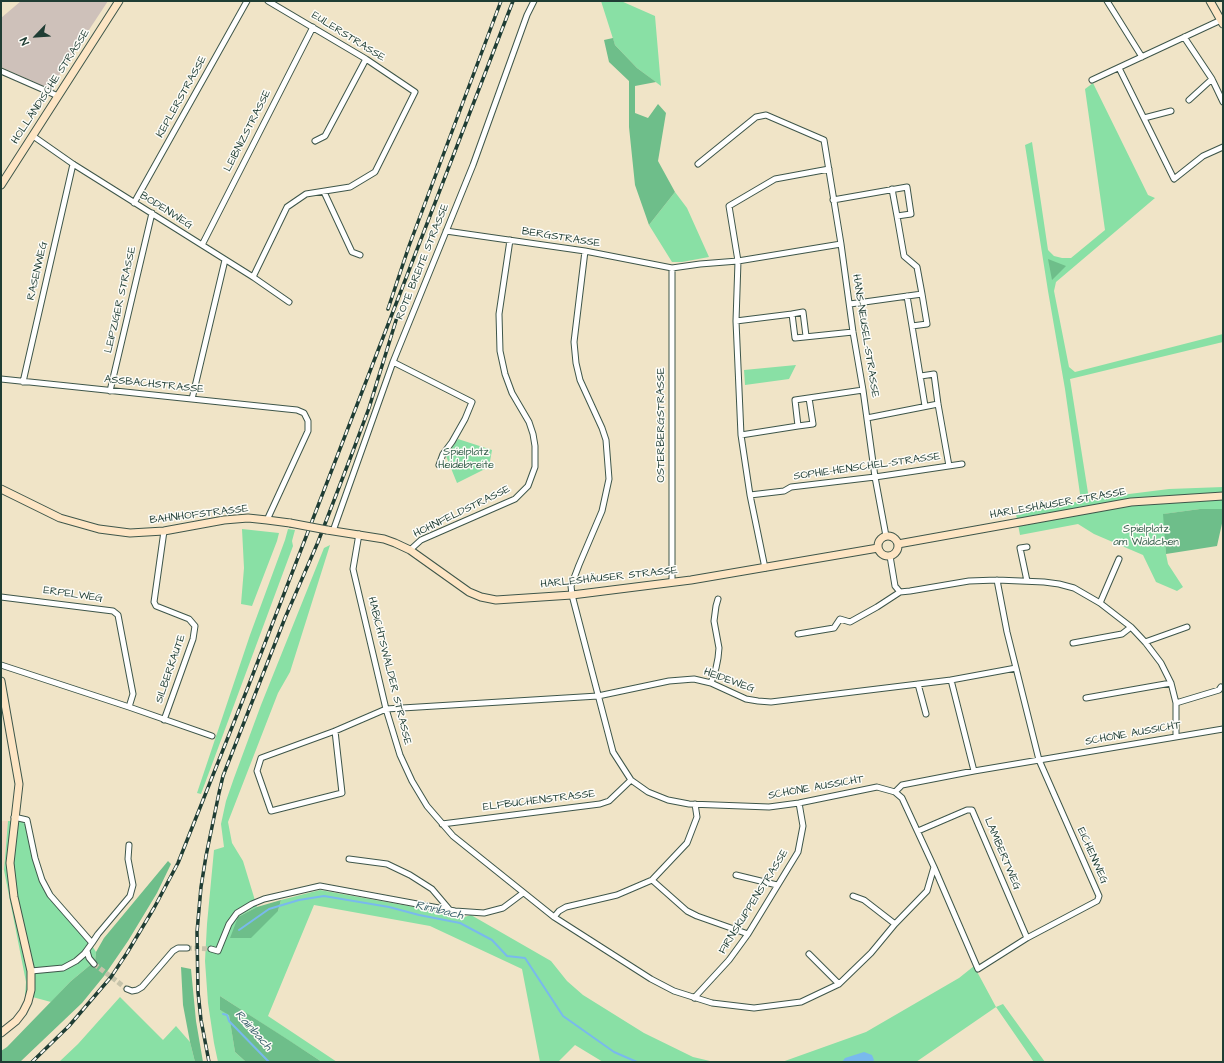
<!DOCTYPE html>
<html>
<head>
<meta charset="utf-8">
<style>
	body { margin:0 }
	#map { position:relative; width:1224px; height:1063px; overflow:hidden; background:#f0e4c7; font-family:"Architects Daughter",sans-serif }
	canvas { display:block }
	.frame { position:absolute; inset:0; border:2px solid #1f3d34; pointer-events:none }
	.north { position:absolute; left:16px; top:16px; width:40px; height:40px; -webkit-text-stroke:3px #fdfcf7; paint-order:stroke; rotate:245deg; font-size:11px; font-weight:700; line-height:16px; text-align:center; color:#1f3d34 }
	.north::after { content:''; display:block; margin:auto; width:14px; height:18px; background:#1f3d34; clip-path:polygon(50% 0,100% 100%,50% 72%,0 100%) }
</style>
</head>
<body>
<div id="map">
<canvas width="1224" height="1063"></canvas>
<div class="frame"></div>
<div class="north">N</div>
</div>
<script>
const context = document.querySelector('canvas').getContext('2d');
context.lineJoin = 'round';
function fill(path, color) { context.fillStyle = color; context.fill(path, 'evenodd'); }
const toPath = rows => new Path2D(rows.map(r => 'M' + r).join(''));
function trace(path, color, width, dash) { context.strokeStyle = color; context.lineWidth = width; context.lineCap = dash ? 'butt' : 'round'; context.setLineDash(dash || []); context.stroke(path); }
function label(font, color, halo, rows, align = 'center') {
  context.font = font + ' "Architects Daughter",sans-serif'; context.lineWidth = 3; context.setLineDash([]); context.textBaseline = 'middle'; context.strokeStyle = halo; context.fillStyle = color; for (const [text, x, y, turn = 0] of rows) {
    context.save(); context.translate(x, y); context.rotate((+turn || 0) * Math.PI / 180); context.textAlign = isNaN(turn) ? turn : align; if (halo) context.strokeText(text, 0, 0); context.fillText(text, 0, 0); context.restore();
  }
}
fill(toPath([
	[1,821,8,821,4,870,1,870]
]), '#f1d5bd');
fill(toPath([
	[21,1,108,1,50,89,1,67,1,18]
]), '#cec1ba');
fill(toPath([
	[601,1,621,1,655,16,661,86,637,68,615,45],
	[1093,83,1148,195,1155,198,1056,282,1054,291,1069,367,1075,372,1223,334,1223,342,1070,379,1089,499,1169,489,1223,487,1223,509,1200,509,1164,514,1166,554,1168,564,1183,587,1177,591,1156,582,1143,555,1094,534,1078,524,1020,535,1016,514,1081,501,1065,389,1048,291,1025,145,1032,142,1048,250,1054,256,1062,258,1071,258,1105,230,1085,89],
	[675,192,687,208,709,257,682,262,672,262,649,225],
	[796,365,789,379,745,385,744,370],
	[458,439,492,450,489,467,457,483,446,456],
	[242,529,279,533,277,541,252,606,241,604,244,568],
	[288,529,295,530,292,541,293,546,201,794,197,793,250,635,285,540],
	[330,545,290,672,278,693,228,822,232,843,243,861,257,907,238,917,278,911,281,900,320,890,447,913,461,918,471,915,551,961,567,981,583,995,644,1033,693,1057,710,1061,756,1062,603,1062,575,1045,558,1062,540,1062,522,969,430,926,314,905,268,1016,337,1062,322,1062,220,996,220,1010,229,1014,235,1052,246,1062,218,1062,214,1043,208,1003,205,961,207,924,214,850,224,847,221,824,226,801,234,778,261,705,324,548],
	[8,821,26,822,39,878,46,892,91,944,96,952,95,961,71,981,51,1002,25,995,26,982,4,870],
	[974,966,996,1007,1003,1004,1045,1062,1034,1062,996,1007,916,1062,782,1062,866,1032,959,978],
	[120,997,163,1040,176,1026,190,1042,195,1062,59,1062,78,1044]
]), '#89e0a5');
fill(toPath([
	[613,38,615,45,637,68,656,82,635,86,635,113,648,118,658,104,666,113,658,161,675,192,649,225,635,185,629,127,629,81,609,62,604,40],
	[1048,259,1066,266,1052,280],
	[1200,509,1223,509,1223,519,1217,546,1166,554,1163,514],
	[168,861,171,864,157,893,128,941,104,976,82,1003,20,1062,1,1062,1,1051,7,1047,71,981,95,961,96,952,104,938],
	[281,900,278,911,251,938,230,938,238,917,257,907],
	[181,967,191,969,196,1021,203,1062,195,1062,190,1042,183,1005],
	[220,996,287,1039,322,1062,246,1062,235,1052,229,1015,220,1010]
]), '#6ebe8a');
fill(toPath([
	[864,1052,872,1055,874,1060,873,1062,842,1062,845,1058]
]), '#79b9ed');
trace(toPath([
	[239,930,269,909,299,900,324,896,389,907,419,915,460,923,492,940,507,956,525,958,563,1016,614,1052,637,1062],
	[223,1014,227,1015,229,1021,269,1062]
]), '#79b9ed', 2);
trace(toPath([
	[187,948,211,949],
	[94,964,127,989]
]), '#c6c3aa', 5, [5, 2.5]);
const street = toPath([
	[1107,1,1142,57],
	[1184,37,1212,79,1223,102],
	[1119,68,1174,179,1203,156,1223,147],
	[1,71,58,96],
	[1092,80,1221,20],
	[1189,100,1212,79],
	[1144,118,1171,111],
	[33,136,73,164,253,277,289,302],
	[315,141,325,136,366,59],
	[698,164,756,117,766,115,824,140,841,244,853,332,863,390,875,477,886,536],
	[892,189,897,216],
	[324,192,352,252,360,255],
	[833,200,907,187,911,214,897,216,904,256,917,267,922,294],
	[134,203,247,1],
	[446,231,585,251,672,268,700,264,738,261,841,244],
	[202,245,313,27],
	[672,268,672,582],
	[253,277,287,207,306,194,350,187,375,172,415,92,366,59,268,1],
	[907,296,912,326],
	[850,304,922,294,927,324,912,326,925,406],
	[792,314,803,312,806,336],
	[736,321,792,314,795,338,853,332],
	[393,362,472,402,465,419,452,442,443,454,439,465],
	[921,376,934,374,938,404,949,466],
	[1,379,287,409,297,410,304,413,308,421,308,431,267,520],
	[23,382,73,164],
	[110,391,152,213],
	[192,399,225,260],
	[867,418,938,404],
	[798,426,813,424,809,398],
	[741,435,798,426,795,400,863,390],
	[750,495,784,491,791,487,875,477,962,464],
	[333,531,393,362,473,165,527,15,534,1],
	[359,534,353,569,386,709,400,755,412,781,427,806,453,836,554,917,651,979,674,991,712,1003,754,1008,801,1002,839,984,871,953,895,924,927,891,934,867,902,798,895,792,877,787,799,803,769,807,689,804,668,800,648,792,631,780,613,752,572,595,571,586,579,565,602,511,609,479,606,440,602,428,580,380,576,363,574,342,585,251],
	[410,550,421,540,515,499,528,486,535,467,535,446,533,434,529,422,512,393,505,374,500,351,499,314,510,240],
	[890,556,895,586,900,592,910,591,969,581,997,580,1044,582,1059,584,1074,588,1100,603,1131,627,1145,642,1161,663,1171,683,1176,703,1176,737],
	[765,568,750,495,741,435,736,321,738,261,729,206,775,179,829,169],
	[1027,581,1020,548,1027,547],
	[1,597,113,611,118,615,133,694,129,707],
	[1100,603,1119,559],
	[798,634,834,628,840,619,850,622,877,607,900,592],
	[1145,642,1187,627],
	[1073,643,1122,634,1131,627],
	[1,665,129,707,212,736],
	[951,680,974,771],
	[711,683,716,668,718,658,719,648,714,621,716,606,718,599],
	[918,684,926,714],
	[1086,698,1171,683],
	[1176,703,1219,690,1221,687],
	[164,720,193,639,195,626,189,619,156,606,154,602,164,531],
	[335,731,342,793,271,811,257,771,261,758,335,731,386,709,598,696,669,681,694,679,711,683,746,699,758,701,771,702,951,680,1016,668],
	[895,792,902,785,974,771,1223,729],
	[14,817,27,820,35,858,42,880,50,895,92,943,84,954,76,961,63,968,31,971],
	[442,824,600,804,609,801,631,780],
	[918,831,967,810,972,810,1027,938],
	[349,859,387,864,410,875,432,889,449,909],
	[934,867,978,969,1027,938,1097,901,1098,899,1099,896,1039,760,1007,632,997,580],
	[736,875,777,885],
	[652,880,687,911,697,916,748,934],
	[853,896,864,900,895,924],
	[554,917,559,911,566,907,617,895,652,880,687,843,697,817,695,804],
	[92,943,98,934,130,896,133,885,128,859,129,845],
	[211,949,218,951,229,924,237,913,252,904,264,899,320,886,455,911,484,913,503,908,523,893],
	[87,951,89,958,94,964],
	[809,954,839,984],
	[127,989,132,991,137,990,142,987,173,951,178,948,187,948],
	[694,998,729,960,748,934,798,852,803,826,799,803]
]);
const secondary = toPath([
	[1210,1,1223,24],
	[1,185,119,1],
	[1,489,60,518,99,529,130,533,164,531,224,520,248,518,267,520,290,523],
	[327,530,384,539,395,543,410,550,469,592,481,597,496,600,572,595,691,580,878,548],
	'878 546a10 10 0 1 1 20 0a10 10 0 1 1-20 0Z',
	[898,544,1131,502,1223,496],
	[1,681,19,784,10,863,14,897,31,971,31,990,28,1002,23,1012,16,1021,1,1033]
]);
trace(street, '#3e564a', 7);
trace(secondary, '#3e564a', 9);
trace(street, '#fff', 5);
trace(secondary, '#fde5c4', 7);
const rail = toPath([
	[388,309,409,246,501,1],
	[32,1062,69,1026,111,977,127,953,154,908,178,863,248,687,513,1],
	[209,1062,201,1020,198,992,197,932,201,887,206,856,219,793,223,776,285,618,318,542,353,451,369,408,398,314]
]);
trace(rail, '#1f3d34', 3.5);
trace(rail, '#fdfcf7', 2, [6]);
const secondaryBridge = toPath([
	[290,523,327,530]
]);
trace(secondaryBridge, '#3e564a', 9, []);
trace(secondaryBridge, '#fde5c4', 7);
label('11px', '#1f3d34', '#fdfcf7', [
	["EULERSTRASSE",348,37,32],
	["HOLLÄNDISCHE STRASSE",51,87,-57],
	["KEPLERSTRASSE",182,97,-61],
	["LEIBNIZSTRASSE",248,131,-63],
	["BODENWEG",166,211,32],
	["BERGSTRASSE",561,238,9],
	["ROTE BREITE STRASSE",423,262,-68],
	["RASENWEG",38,271,-77],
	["LEIPZIGER STRASSE",121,300,-77],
	["HANS-NEUSEL-STRASSE",865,336,81],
	["ASSBACHSTRASSE",154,385,6],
	["OSTERBERGSTRASSE",662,425,-90],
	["SOPHIE-HENSCHEL-STRASSE",867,467,-8],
	["HARLESHÄUSER STRASSE",1058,504,-10],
	["HOHNFELDSTRASSE",462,512,-26],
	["BAHNHOFSTRASSE",199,515,-7],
	["HARLESHÄUSER STRASSE",609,578,-6],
	["ERPELWEG",73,595,8],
	["SILBERKAUTE",171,669,-71],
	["HABICHTSWALDER STRASSE",389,671,76],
	["HEIDEWEG",729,681,20],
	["SCHÖNE AUSSICHT",1133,734,-10],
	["SCHÖNE AUSSICHT",816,788,-10],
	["ELFBUCHENSTRASSE",539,801,-7],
	["LAMBERTWEG",1002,854,67],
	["EICHENWEG",1092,856,66],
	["FIRNSKUPPENSTRASSE",754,902,-58]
]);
label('11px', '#345e4b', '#fdfcf7', [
	["Spielplatz",466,453],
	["Heidebreite",466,466],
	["Spielplatz",1146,530],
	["am Wäldchen",1146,543]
]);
label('italic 12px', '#3a626c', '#fdfcf7', [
	["Rinnbach",439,911,13],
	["Rainbach",253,1031,48]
]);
</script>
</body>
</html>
